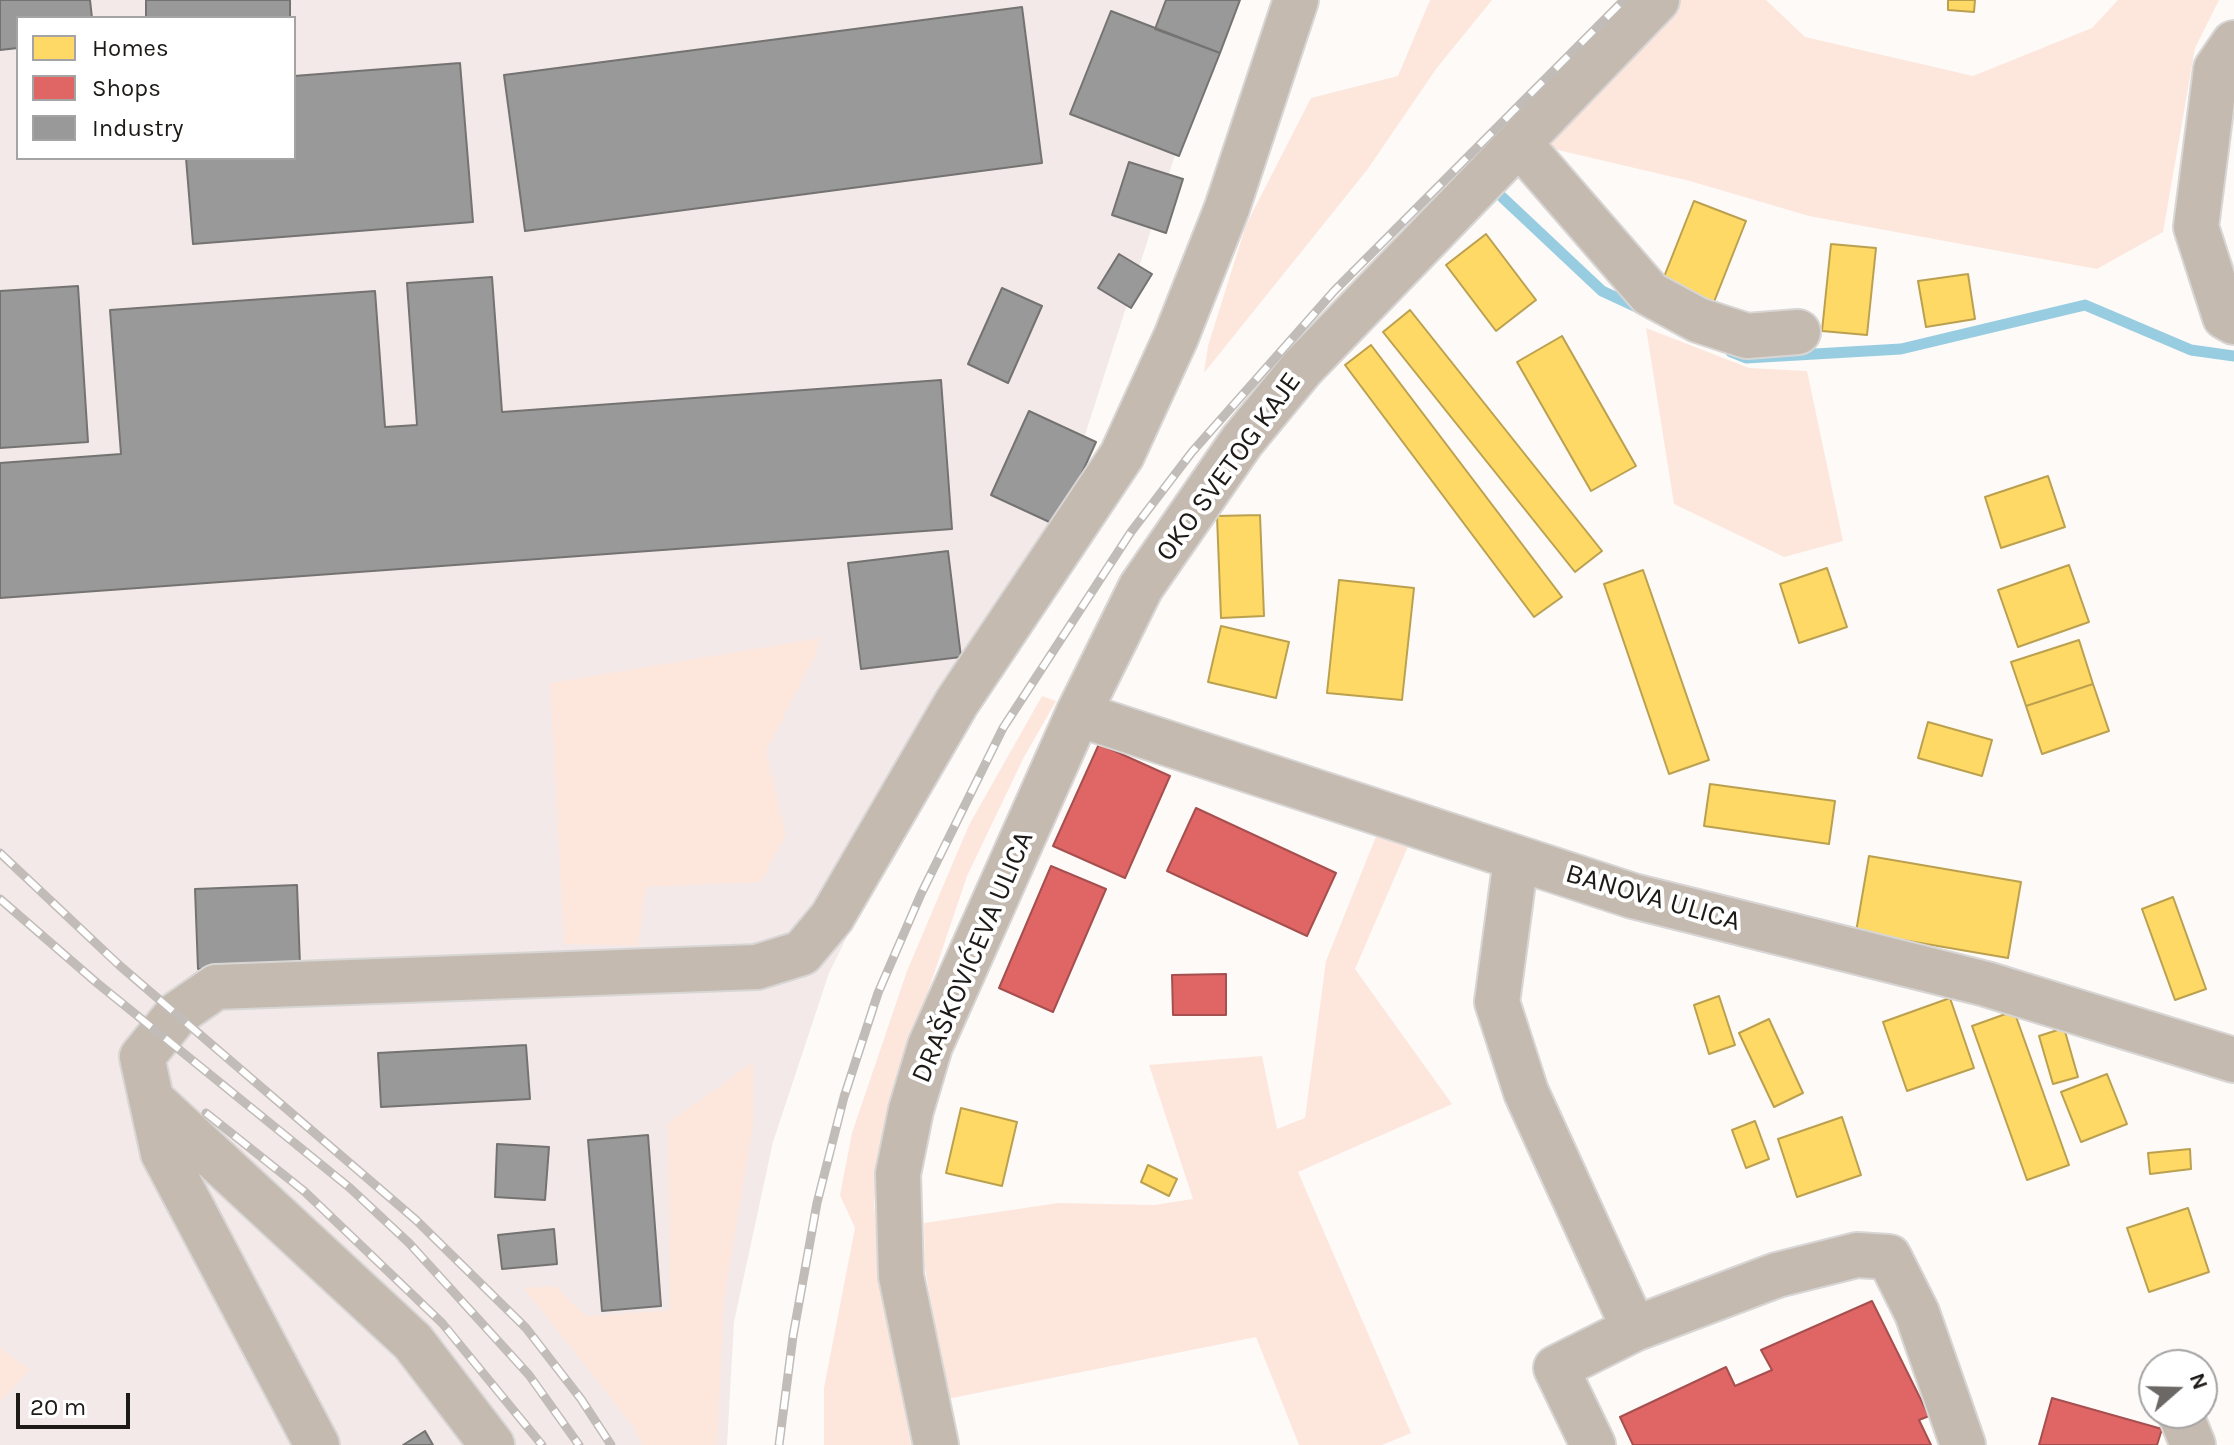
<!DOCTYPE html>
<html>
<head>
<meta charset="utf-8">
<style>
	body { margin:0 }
	#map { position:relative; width:2234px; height:1445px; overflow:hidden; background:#fdfaf8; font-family:Karla,sans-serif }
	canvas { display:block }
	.legend { position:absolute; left:16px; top:16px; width:280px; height:144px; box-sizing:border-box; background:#fff; border:2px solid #a5a3a3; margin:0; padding:10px 14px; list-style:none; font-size:24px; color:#1d1a18 }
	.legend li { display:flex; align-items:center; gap:16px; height:40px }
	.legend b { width:40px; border:2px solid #a5a3a3 }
	.north { position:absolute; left:2138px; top:1349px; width:80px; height:80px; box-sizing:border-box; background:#fff; border:2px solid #a5a3a3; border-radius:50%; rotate:70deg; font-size:22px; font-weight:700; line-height:32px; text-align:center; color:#1d1a18 }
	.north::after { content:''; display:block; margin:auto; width:28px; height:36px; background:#6b6866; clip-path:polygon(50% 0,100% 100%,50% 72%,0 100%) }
	.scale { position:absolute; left:16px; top:1393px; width:114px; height:36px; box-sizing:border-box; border:4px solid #1d1a18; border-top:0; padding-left:10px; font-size:24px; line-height:28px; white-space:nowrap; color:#1d1a18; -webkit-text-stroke:6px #fff; paint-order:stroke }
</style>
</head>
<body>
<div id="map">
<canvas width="2234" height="1445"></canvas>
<ul class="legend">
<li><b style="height:22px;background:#ffd966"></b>Homes</li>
<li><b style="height:22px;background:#e06666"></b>Shops</li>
<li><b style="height:22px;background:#999"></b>Industry</li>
</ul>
<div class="north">N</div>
<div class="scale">20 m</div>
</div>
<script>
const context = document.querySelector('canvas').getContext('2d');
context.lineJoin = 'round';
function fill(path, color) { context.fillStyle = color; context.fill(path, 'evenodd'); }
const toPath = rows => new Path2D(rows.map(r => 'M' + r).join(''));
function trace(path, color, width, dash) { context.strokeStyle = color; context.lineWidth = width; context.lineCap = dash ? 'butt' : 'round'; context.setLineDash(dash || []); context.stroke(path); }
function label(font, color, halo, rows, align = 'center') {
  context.font = font + ' Karla,sans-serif'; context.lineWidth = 8; context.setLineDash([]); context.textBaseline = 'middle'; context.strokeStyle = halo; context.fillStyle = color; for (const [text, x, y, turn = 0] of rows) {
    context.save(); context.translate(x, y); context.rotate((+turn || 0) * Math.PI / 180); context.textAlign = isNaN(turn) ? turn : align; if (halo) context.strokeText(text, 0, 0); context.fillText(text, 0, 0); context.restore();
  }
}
fill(toPath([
	[0,0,1225,0,1038,581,867,896,829,973,773,1142,734,1322,727,1445,0,1445],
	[18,18,294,18,294,158,18,158]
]), '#f3e9e9');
fill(toPath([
	[1430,0,1492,0,1436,69,1367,170,1204,373,1208,346,1246,225,1311,98,1398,76],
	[1678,0,1766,0,1805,37,1973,76,2092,28,2118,0,2219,0,2195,48,2163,232,2097,269,1809,216,1690,181,1541,146],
	[1646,328,1749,368,1807,371,1843,541,1784,557,1674,504],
	[820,638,817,652,766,751,786,834,761,882,646,887,638,946,564,944,550,683],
	[1042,696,1056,701,1024,757,967,876,890,1104,880,1156,874,1202,880,1275,911,1445,824,1445,824,1388,855,1228,840,1195,852,1133,907,971,969,825],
	[1381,824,1413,835,1355,969,1452,1104,1298,1172,1411,1433,1382,1445,1299,1445,1256,1337,947,1399,925,1268,924,1223,1058,1203,1154,1205,1193,1199,1149,1065,1262,1056,1277,1129,1305,1118,1326,961],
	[753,1062,753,1125,724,1300,717,1445,642,1445,632,1425,524,1288,555,1286,586,1316,670,1310,668,1123],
	[0,1347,30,1370,0,1402]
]), '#fde7dd');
const homes = toPath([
	[1948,0,1975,0,1974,12,1948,10,1948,0],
	[1694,201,1746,221,1712,307,1660,287,1694,201],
	[1486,234,1536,300,1496,331,1446,265,1486,234],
	[1831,244,1876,248,1867,335,1822,331,1831,244],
	[1968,274,1975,319,1926,327,1918,281,1968,274],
	[1410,310,1602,551,1575,572,1383,332,1410,310],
	[1562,336,1636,466,1591,491,1517,362,1562,336],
	[1371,345,1562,597,1534,617,1345,365,1371,345],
	[2048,476,2065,527,2001,548,1985,497,2048,476],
	[1260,515,1264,616,1221,618,1217,516,1260,515],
	[2069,565,2089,622,2018,647,1998,590,2069,565],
	[1827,568,1847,627,1799,643,1780,584,1827,568],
	[1643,570,1709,760,1669,774,1604,584,1643,570],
	[1339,580,1414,588,1402,700,1327,693,1339,580],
	[1221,626,1289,642,1276,698,1208,682,1221,626],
	[2079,640,2093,684,2026,706,2011,662,2079,640],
	[2093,684,2109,731,2042,754,2026,706,2093,684],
	[1928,722,1992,740,1982,776,1918,758,1928,722],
	[1710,784,1835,801,1829,844,1704,826,1710,784],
	[1869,856,2021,882,2008,958,1856,932,1869,856],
	[2173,897,2206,989,2175,1000,2142,909,2173,897],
	[1719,996,1735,1045,1709,1054,1694,1005,1719,996],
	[1950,998,1974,1068,1907,1091,1883,1022,1950,998],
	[2014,1011,2069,1165,2027,1180,1972,1026,2014,1011],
	[1769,1019,1803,1093,1774,1107,1739,1033,1769,1019],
	[2064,1028,2078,1077,2053,1084,2039,1036,2064,1028],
	[2107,1074,2127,1124,2081,1142,2061,1092,2107,1074],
	[961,1108,1017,1122,1002,1186,946,1173,961,1108],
	[1842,1117,1861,1175,1797,1197,1778,1139,1842,1117],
	[1755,1121,1769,1159,1746,1168,1732,1130,1755,1121],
	[2190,1149,2191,1169,2150,1174,2148,1153,2190,1149],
	[1148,1165,1177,1179,1169,1196,1141,1182,1148,1165],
	[2188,1208,2209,1272,2149,1292,2127,1228,2188,1208]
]);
fill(homes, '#ffd966');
trace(homes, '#bba04f', 2);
const shops = toPath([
	[1099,744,1170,776,1125,878,1053,846,1099,744],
	[1196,808,1336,873,1307,936,1167,871,1196,808],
	[1051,866,1106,889,1053,1012,999,988,1051,866],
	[1226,974,1226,1015,1173,1015,1172,975,1226,974],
	[1872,1301,1929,1416,1919,1420,1931,1445,1633,1445,1620,1417,1726,1367,1735,1386,1772,1370,1761,1350,1872,1301],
	[2052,1398,2162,1429,2157,1445,2039,1445,2052,1398]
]);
fill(shops, '#e06666');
trace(shops, '#a64f4f', 2);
const industry = toPath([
	[0,0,90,0,92,18,18,18,18,48,0,50,0,0],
	[146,0,290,0,290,17,146,18,146,0],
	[1166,0,1240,0,1220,53,1155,29,1166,0],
	[1022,7,1042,163,525,231,504,75,1022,7],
	[1111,11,1220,53,1179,156,1070,114,1111,11],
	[460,63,473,222,193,244,186,158,294,158,294,76,460,63],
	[1129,162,1183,179,1166,233,1112,215,1129,162],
	[1119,254,1152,274,1131,308,1098,288,1119,254],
	[492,277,502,412,941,380,952,529,0,598,0,463,121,454,110,310,375,291,385,427,417,425,407,283,492,277],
	[78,286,88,442,0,448,0,291,78,286],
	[1002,288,1042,306,1008,383,968,364,1002,288],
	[1029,411,1096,442,1058,526,991,495,1029,411],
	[948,551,961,657,861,669,848,563,948,551],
	[297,885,300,965,198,969,195,889,297,885],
	[526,1045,530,1099,381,1107,378,1053,526,1045],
	[648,1135,661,1306,602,1311,588,1140,648,1135],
	[497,1144,549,1147,545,1200,495,1197,497,1144],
	[554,1229,557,1264,502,1269,498,1235,554,1229],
	[425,1431,433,1445,403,1445,425,1431]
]);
fill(industry, '#999');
trace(industry, '#747372', 2);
trace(toPath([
	[1502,197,1602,291,1643,310],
	[1731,352,1746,358,1901,349,2085,305,2191,350,2234,356]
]), '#98cde1', 11);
const minor = toPath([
	[2234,43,2216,69,2196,227,2225,317,2234,322],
	[1520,144,1650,294,1698,320,1747,336,1798,332],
	[1078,714,1633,896,1986,984,2234,1060],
	[1516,859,1497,1002,1526,1092,1634,1329],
	[151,1099,413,1342,492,1445],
	[2180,1413,2193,1445],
	[317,1445,163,1153,142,1057,177,1014,216,987,757,967,802,953,832,917,957,702,1122,455,1176,337,1227,208,1296,0],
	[936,1445,901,1276,898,1174,911,1110,930,1046,1078,714,1141,587,1242,441,1302,368,1657,0],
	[1593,1445,1556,1368,1634,1329,1777,1275,1857,1255,1889,1257,1917,1313,1963,1445]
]);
trace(minor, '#d8d6d5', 48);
trace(minor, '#c4bab0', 44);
const rail = toPath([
	[0,853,119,965,416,1220,526,1328,581,1399,611,1445],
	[0,899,97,983,350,1188,409,1243,529,1375,579,1445],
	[206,1113,304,1191,442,1323,542,1445],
	[779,1445,793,1336,817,1203,844,1097,878,993,921,894,1003,728,1131,532,1192,452,1335,290,1624,0]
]);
trace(rail, '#c1bcb7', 9);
trace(rail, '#fff', 6, [18]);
label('28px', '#1d1a18', '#fff', [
	["OKO SVETOG KAJE",1229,467,-54],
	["BANOVA ULICA",1653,898,16],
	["DRAŠKOVIĆEVA ULICA",973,957,-67]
]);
</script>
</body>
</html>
